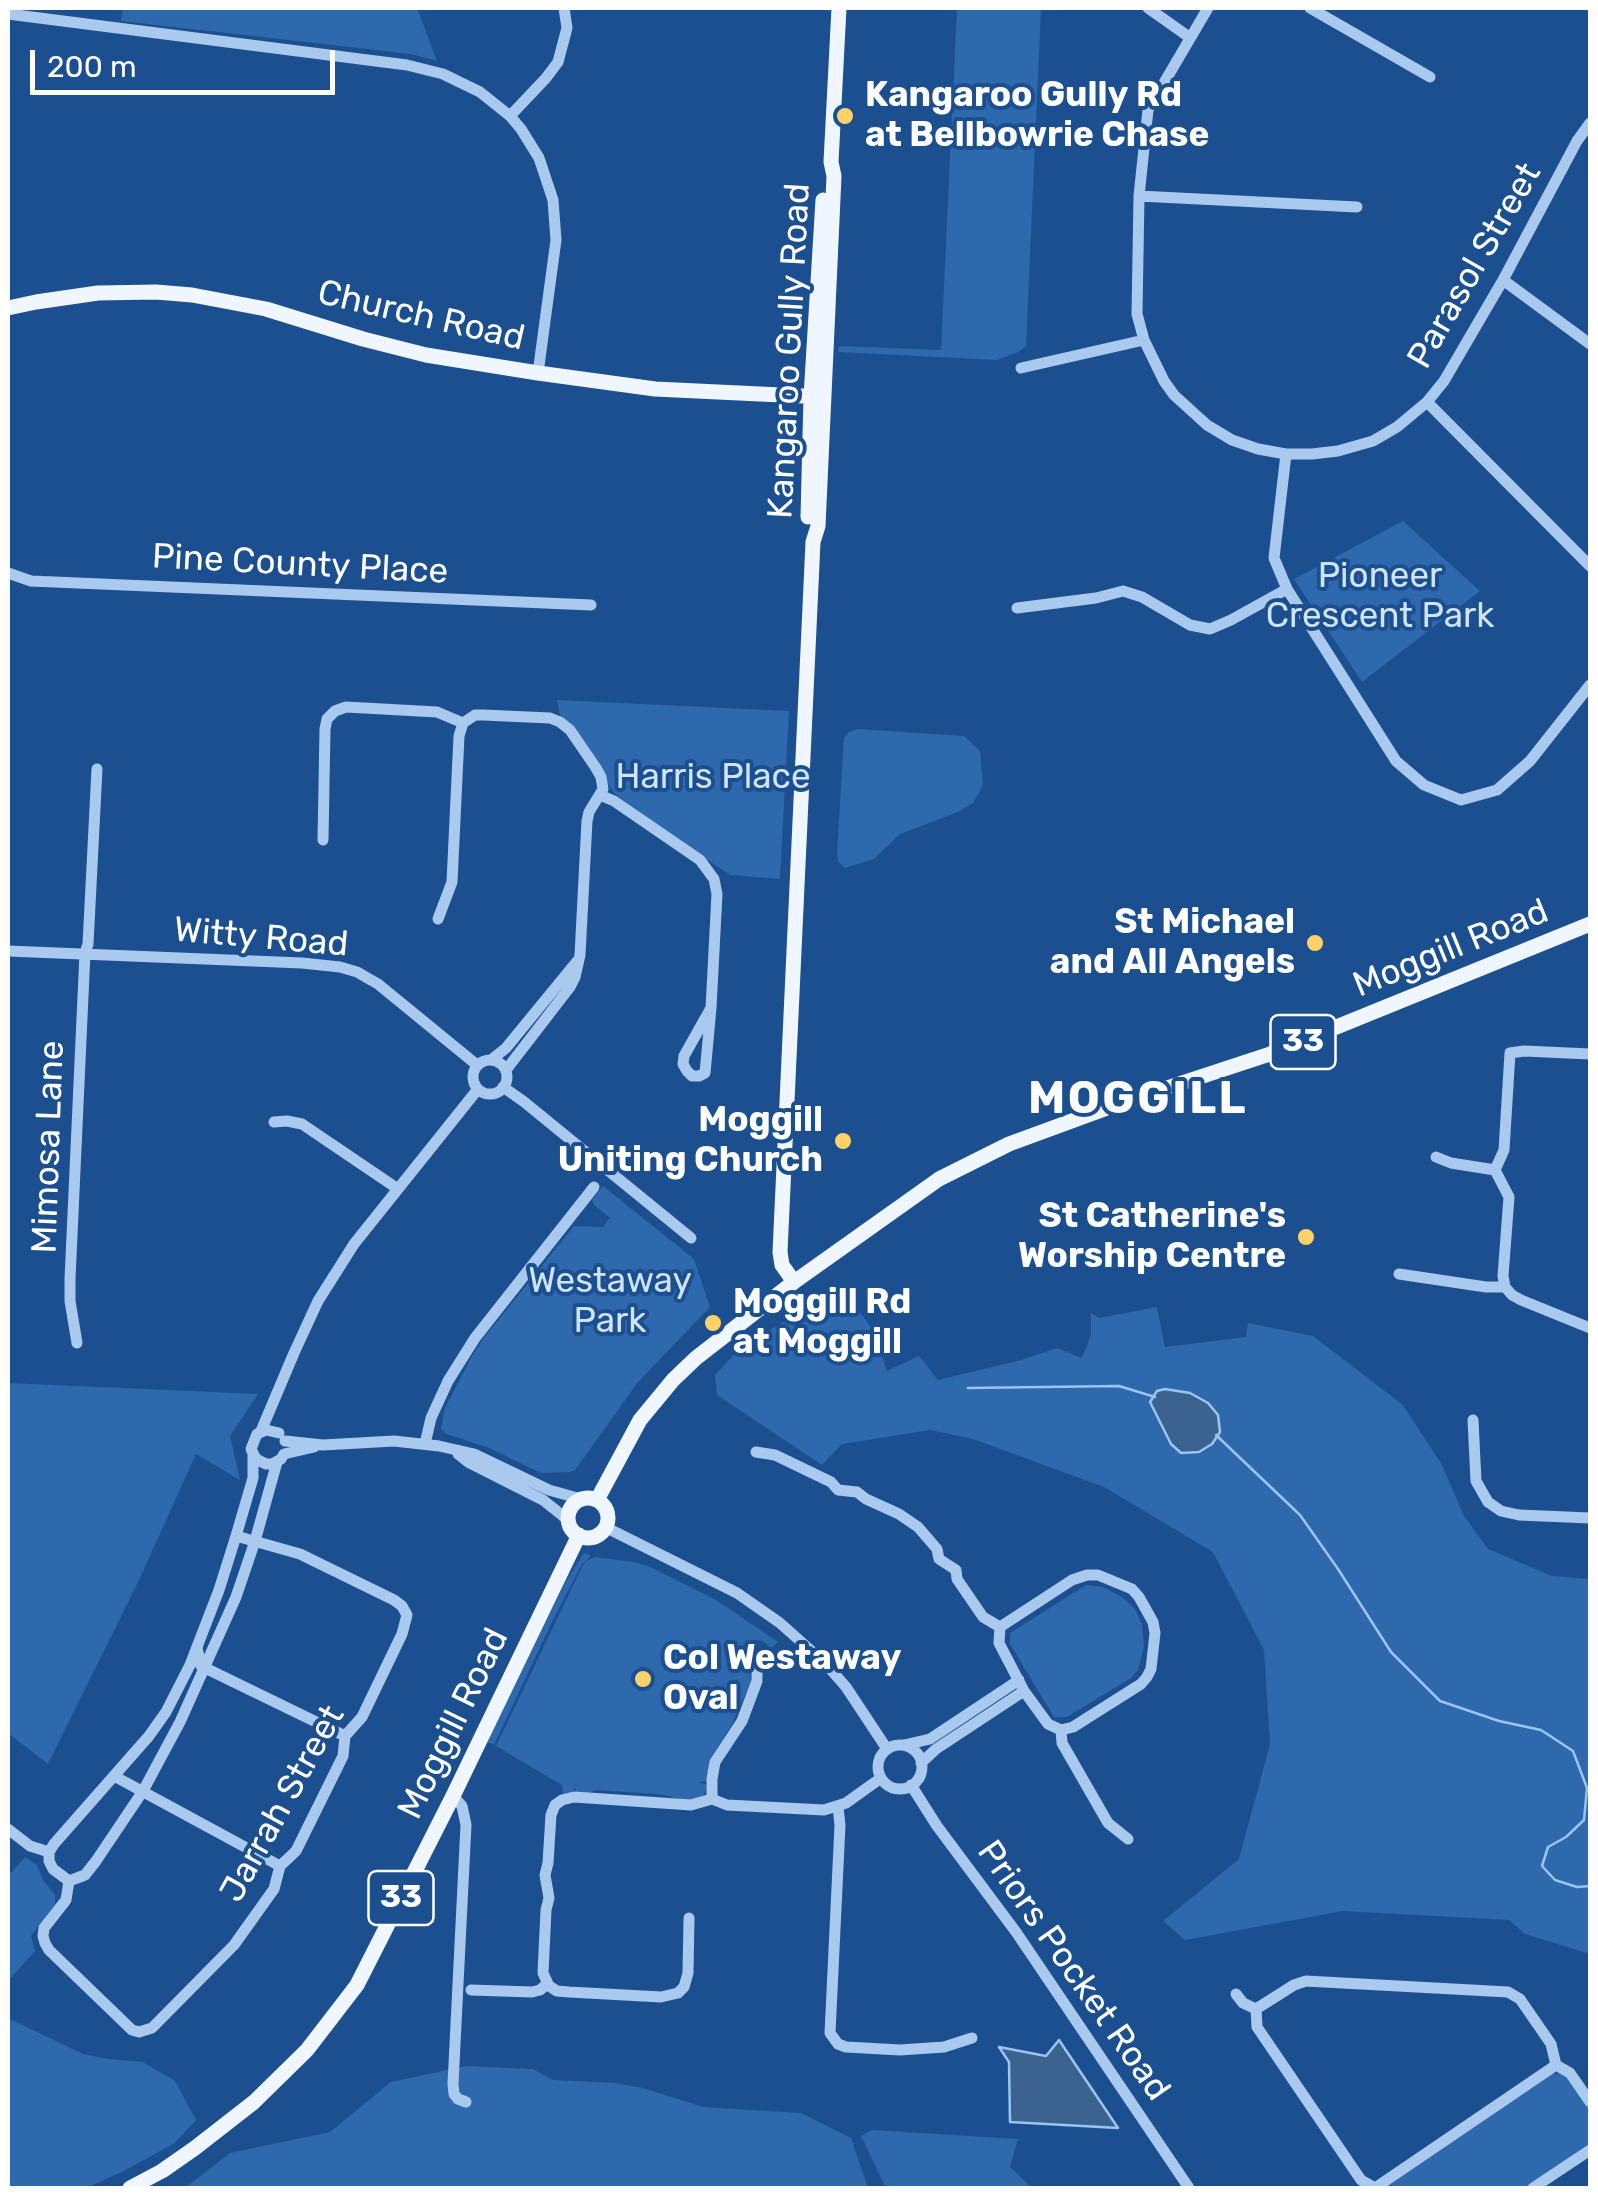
<!DOCTYPE html>
<html>
<head>
<meta charset="utf-8">
<style>
	body { margin:0 }
	#map { position:relative; width:1598px; height:2196px; overflow:hidden; background:#1b4f8f; font-family:Rubik,sans-serif }
	canvas { display:block }
	.frame { position:absolute; inset:0; border:10px solid #fff; pointer-events:none }
	.scale { position:absolute; left:30px; top:50px; width:305px; height:45px; box-sizing:border-box; border:5px solid #fff; border-top:0; padding-left:12px; font-size:30px; line-height:35px; white-space:nowrap; color:#fff; -webkit-text-stroke:8px #1b4f8f; paint-order:stroke }
</style>
</head>
<body>
<div id="map">
<canvas width="1598" height="2196"></canvas>
<div class="frame"></div>
<div class="scale">200 m</div>
</div>
<script>
const context = document.querySelector('canvas').getContext('2d');
context.lineJoin = 'round';
function fill(path, color) { context.fillStyle = color; context.fill(path, 'evenodd'); }
const toPath = rows => new Path2D(rows.map(r => 'M' + r).join(''));
function trace(path, color, width, dash) { context.strokeStyle = color; context.lineWidth = width; context.lineCap = dash ? 'butt' : 'round'; context.setLineDash(dash || []); context.stroke(path); }
function label(font, color, halo, rows, align = 'center') {
  context.font = font + ' Rubik,sans-serif'; context.lineWidth = 8; context.setLineDash([]); context.textBaseline = 'middle'; context.strokeStyle = halo; context.fillStyle = color; for (const [text, x, y, turn = 0] of rows) {
    context.save(); context.translate(x, y); context.rotate((+turn || 0) * Math.PI / 180); context.textAlign = isNaN(turn) ? turn : align; if (halo) context.strokeText(text, 0, 0); context.fillText(text, 0, 0); context.restore();
  }
}
fill(toPath([
	[123,8,417,8,437,61,411,54,121,21],
	[957,8,1041,8,1026,346,1018,352,997,360,838,352,839,346,941,350],
	[1403,521,1480,591,1362,682,1294,579],
	[557,700,789,711,780,879,730,875,676,839,614,793,570,723,560,716],
	[858,729,964,736,980,751,983,785,973,803,958,812,900,834,874,859,845,868,838,861,837,853,844,738,849,732],
	[603,1186,694,1259,710,1307,638,1382,575,1470,570,1472,541,1473,489,1448,447,1434,441,1429,445,1408,471,1358,483,1339,574,1226,603,1227,610,1218,594,1205,592,1200],
	[828,1293,849,1299,872,1328,887,1371,919,1356,938,1380,1021,1360,1057,1348,1082,1358,1091,1335,1091,1313,1099,1318,1157,1307,1165,1347,1246,1337,1248,1323,1313,1336,1403,1405,1442,1465,1464,1516,1488,1549,1552,1576,1590,1579,1590,1954,1525,1934,1509,1920,1343,1911,1185,1940,1163,1921,1239,1859,1270,1744,1264,1650,1213,1552,1104,1487,973,1439,930,1430,842,1444,822,1465,717,1395,715,1375,741,1347,787,1320],
	[8,1383,258,1394,230,1436,240,1480,196,1454,139,1580,48,1764,8,1733],
	[584,1553,590,1555,590,1557,582,1564,554,1618,494,1745,487,1742,566,1581],
	[595,1557,634,1562,650,1567,716,1600,778,1642,770,1650,766,1643,758,1640,750,1642,745,1647,743,1657,750,1671,751,1682,731,1726,710,1759,708,1781,698,1782,708,1785,703,1797,690,1801,658,1794,595,1790,588,1794,576,1793,575,1787,572,1793,563,1794,562,1785,496,1746,582,1567,586,1561],
	[1086,1585,1103,1587,1122,1597,1135,1609,1142,1624,1144,1647,1138,1670,1131,1678,1067,1717,1054,1717,1010,1644,1010,1633],
	[25,1857,37,1865,43,1880,55,1895,55,1904,31,1936,35,1951,8,1981,8,1876],
	[8,2018,83,2054,109,2059,143,2062,175,2081,196,2120,175,2143,122,2172,88,2187,8,2188],
	[466,2066,533,2069,553,2080,615,2083,643,2088,703,2107,801,2113,851,2138,868,2188,185,2188,230,2153,330,2132,391,2082],
	[1560,2073,1567,2077,1590,2110,1590,2145,1526,2188,1385,2188,1551,2074],
	[872,2130,1018,2139,1010,2167,1032,2188,886,2188,861,2136]
]), '#2e69ad');
const water = toPath([
	[1165,1389,1190,1393,1208,1403,1218,1415,1220,1432,1212,1444,1199,1452,1181,1453,1171,1444,1150,1402,1157,1391,1165,1389],
	[1059,2040,1118,2128,1010,2122,1009,2062,999,2047,1046,2056,1059,2040]
]);
fill(water, '#3c6290');
trace(water, '#9cc4f0', 2.5);
trace(toPath([
	[968,1388,1119,1386,1155,1397],
	[1216,1435,1300,1515,1338,1569,1391,1652,1440,1701,1499,1721,1541,1730,1573,1751,1587,1788,1584,1820,1566,1837,1548,1847,1542,1866,1555,1880,1577,1887,1590,1886]
]), '#9cc4f0', 2.5);
trace(toPath([
	[1148,8,1189,37],
	[1208,8,1148,110,1139,196,1137,314,1144,340,1164,381,1174,395,1207,425,1232,440,1258,449,1286,454,1312,454,1338,451,1373,441,1397,427,1427,402,1444,381,1503,280,1577,141,1590,123],
	[1310,8,1430,77],
	[8,14,407,65,443,74,480,92,510,116,521,129,539,158,553,200,556,240,538,373],
	[510,116,546,78,558,62,567,28,564,8],
	[1139,196,1357,207],
	[1503,280,1590,344],
	[1021,368,1144,340],
	[1427,402,1590,566],
	[1286,454,1274,558,1287,589,1396,761,1424,785,1461,800,1497,790,1530,761,1590,685],
	[8,573,31,581,591,605],
	[1017,608,1096,598,1123,591,1142,597,1190,625,1210,629,1231,620,1287,589],
	[600,795,614,801,700,860,714,879,717,894,711,1008],
	[323,840,325,729,327,719,335,711,346,707,437,712,463,723],
	[438,919,452,882,459,736,463,723,475,715,483,715,550,718,560,722,570,730,596,768,601,777,603,789,589,812,587,821,580,955,575,977,570,987,506,1070],
	[8,951,302,963,340,967,357,972,378,984,477,1065],
	[711,1008,705,1073,699,1076,692,1076,687,1071,683,1064,684,1056,711,1008],
	'473 1077a17 17 0 1 1 34 0a17 17 0 1 1-34 0Z',
	[491,1060,506,1048,579,959],
	[503,1087,523,1101,691,1238],
	[274,1122,287,1121,302,1124,398,1189],
	[1436,1157,1451,1163,1495,1170],
	[1399,1274,1486,1287,1505,1287],
	[1505,1287,1503,1276,1509,1197,1495,1170,1504,1150,1510,1053,1524,1051,1590,1054],
	[1505,1287,1512,1295,1521,1300,1590,1328],
	[77,1343,70,1301,70,1279,85,953,88,944,97,769],
	[1473,1420,1476,1481,1488,1502,1501,1511,1519,1515,1590,1518],
	[261,1431,294,1353,318,1301,354,1244,478,1089],
	[279,1433,266,1430,257,1434,251,1449,256,1459,266,1464,272,1464,281,1459,284,1454,314,1447],
	[285,1441,323,1445,394,1441,439,1446,474,1454,549,1490,581,1499],
	[425,1444,431,1418,448,1381,475,1338,594,1187],
	[756,1452,775,1455,831,1482,838,1490,857,1492,866,1499,899,1514,918,1527,937,1549,939,1559,956,1570,957,1579,983,1617,1000,1627,999,1643,1024,1691,1048,1724,1061,1730,1062,1743,1108,1823,1128,1839],
	[253,1454,253,1478,236,1536,219,1590,190,1665,166,1712,149,1736,54,1844,49,1852,49,1861,53,1869,69,1881,85,1875,96,1861,143,1791,180,1722,236,1597,255,1541,277,1462],
	[458,1454,468,1462,543,1500,568,1520],
	[605,1527,737,1593,780,1623,826,1664,846,1687,887,1749],
	[1000,1627,1072,1580,1087,1575,1098,1575,1132,1589,1139,1597,1153,1622,1155,1633,1151,1669,1147,1677,1141,1684,1073,1727,1061,1730],
	[197,1648,201,1666,345,1736],
	[904,1745,930,1739,1019,1680],
	'878 1767a22 22 0 1 1 44 0a22 22 0 1 1-44 0Z',
	[921,1763,936,1749,1024,1691],
	[114,1776,280,1866],
	[911,1785,937,1826,1016,1932,1189,2188],
	[453,1796,462,1806,466,1825,453,2084,454,2094,458,2099,466,2102],
	[712,1799,712,1779,715,1762,742,1721,757,1681,757,1655],
	[838,1807,840,1825,830,2033,838,2044,846,2047,900,2050,944,2047,972,2038],
	[8,1829,30,1846,49,1852],
	[69,1881,66,1900,44,1928,43,1936,45,1943,49,1950,132,2030,139,2032,152,2028,234,1945,274,1889,280,1866,296,1851,343,1756,345,1736,362,1717,402,1634,407,1615,402,1606,394,1600,300,1554,236,1536],
	[689,1918,688,1973,684,1987,678,1993,661,1997,569,1992,557,1991,549,1986,543,1973,546,1910,549,1898,545,1875,548,1863,551,1815,555,1805,562,1800,574,1797,691,1805,712,1799,727,1805,824,1810,846,1803,881,1778],
	[471,1990,532,1992,540,1990,547,1984],
	[1236,1994,1243,2003,1256,2009],
	[1556,2065,1570,2073,1590,2102],
	[1375,2188,1361,2180,1257,2027,1256,2009,1264,2004,1294,1985,1306,1981,1508,1992,1520,1999,1551,2044,1556,2065],
	[1375,2188,1556,2065],
	[1533,2188,1590,2150]
]), '#a9c9ee', 11);
trace(toPath([
	[8,308,36,302,98,293,156,292,192,295,266,309,363,339,426,355,538,373,655,389,823,397],
	[808,517,811,397,823,200],
	[794,1282,782,1265,780,1252,813,542,818,526,833,198,834,176,831,162,839,8],
	'568 1518a20 20 0 1 1 40 0a20 20 0 1 1-40 0Z',
	[597,1500,640,1420,673,1380,696,1358,794,1282,939,1179,1009,1144,1118,1104,1270,1054,1590,924],
	[130,2188,162,2171,195,2148,254,2102,307,2050,357,1985,453,1796,579,1535]
]), '#f0f6ff', 15);
for (const [x, y, r, color] of [
	[845,116,10,"#ffd166"],
	[1315,943,10,"#ffd166"],
	[843,1141,10,"#ffd166"],
	[1306,1237,10,"#ffd166"],
	[713,1323,10,"#ffd166"],
	[643,1679,10,"#ffd166"]
]) { const dot = new Path2D(); dot.arc(x, y, r, 0, 2 * Math.PI); context.fillStyle = color; context.fill(dot); trace(dot, '#1b4f8f', 4); }
for (const [x, y, w] of [
	[1303,1042,65],
	[401,1898,65]
]) { const box = new Path2D(); box.roundRect(x - w / 2, y - 27, w, 54, 8); context.fillStyle = '#1b4f8f'; context.fill(box); trace(box, '#fff', 2.5); }
label('bold 32px', '#fff', null, [
	["33",1303,1042],
	["33",401,1898]
]);
label('bold 35px', '#fff', '#1b4f8f', [
	["Kangaroo Gully Rd",865,96],
	["at Bellbowrie Chase",865,136],
	["St Michael",1295,923,"right"],
	["and All Angels",1295,963,"right"],
	["Moggill",823,1121,"right"],
	["Uniting Church",823,1161,"right"],
	["St Catherine's",1286,1217,"right"],
	["Worship Centre",1286,1257,"right"],
	["Moggill Rd",733,1303],
	["at Moggill",733,1343],
	["Col Westaway",663,1659],
	["Oval",663,1699]
], 'left');
label('35px', '#fff', '#1b4f8f', [
	["Parasol Street",1475,266,-60],
	["Church Road",421,316,13],
	["Kangaroo Gully Road",790,351,-87],
	["Pine County Place",300,565,3],
	["Witty Road",261,938,5],
	["Moggill Road",1451,949,-22],
	["Mimosa Lane",49,1147,-88],
	["Moggill Road",454,1724,-64],
	["Jarrah Street",283,1804,-61],
	["Priors Pocket Road",1073,1971,55]
]);
label('35px', '#cfe3fa', '#1b4f8f', [
	["Pioneer",1380,577],
	["Crescent Park",1380,617],
	["Harris Place",713,778],
	["Westaway",610,1282],
	["Park",610,1322]
]);
context.letterSpacing = '2.5px';
label('bold 45px', '#fff', '#1b4f8f', [
	["MOGGILL",1138,1100]
]);
context.letterSpacing = '0px';
</script>
</body>
</html>
